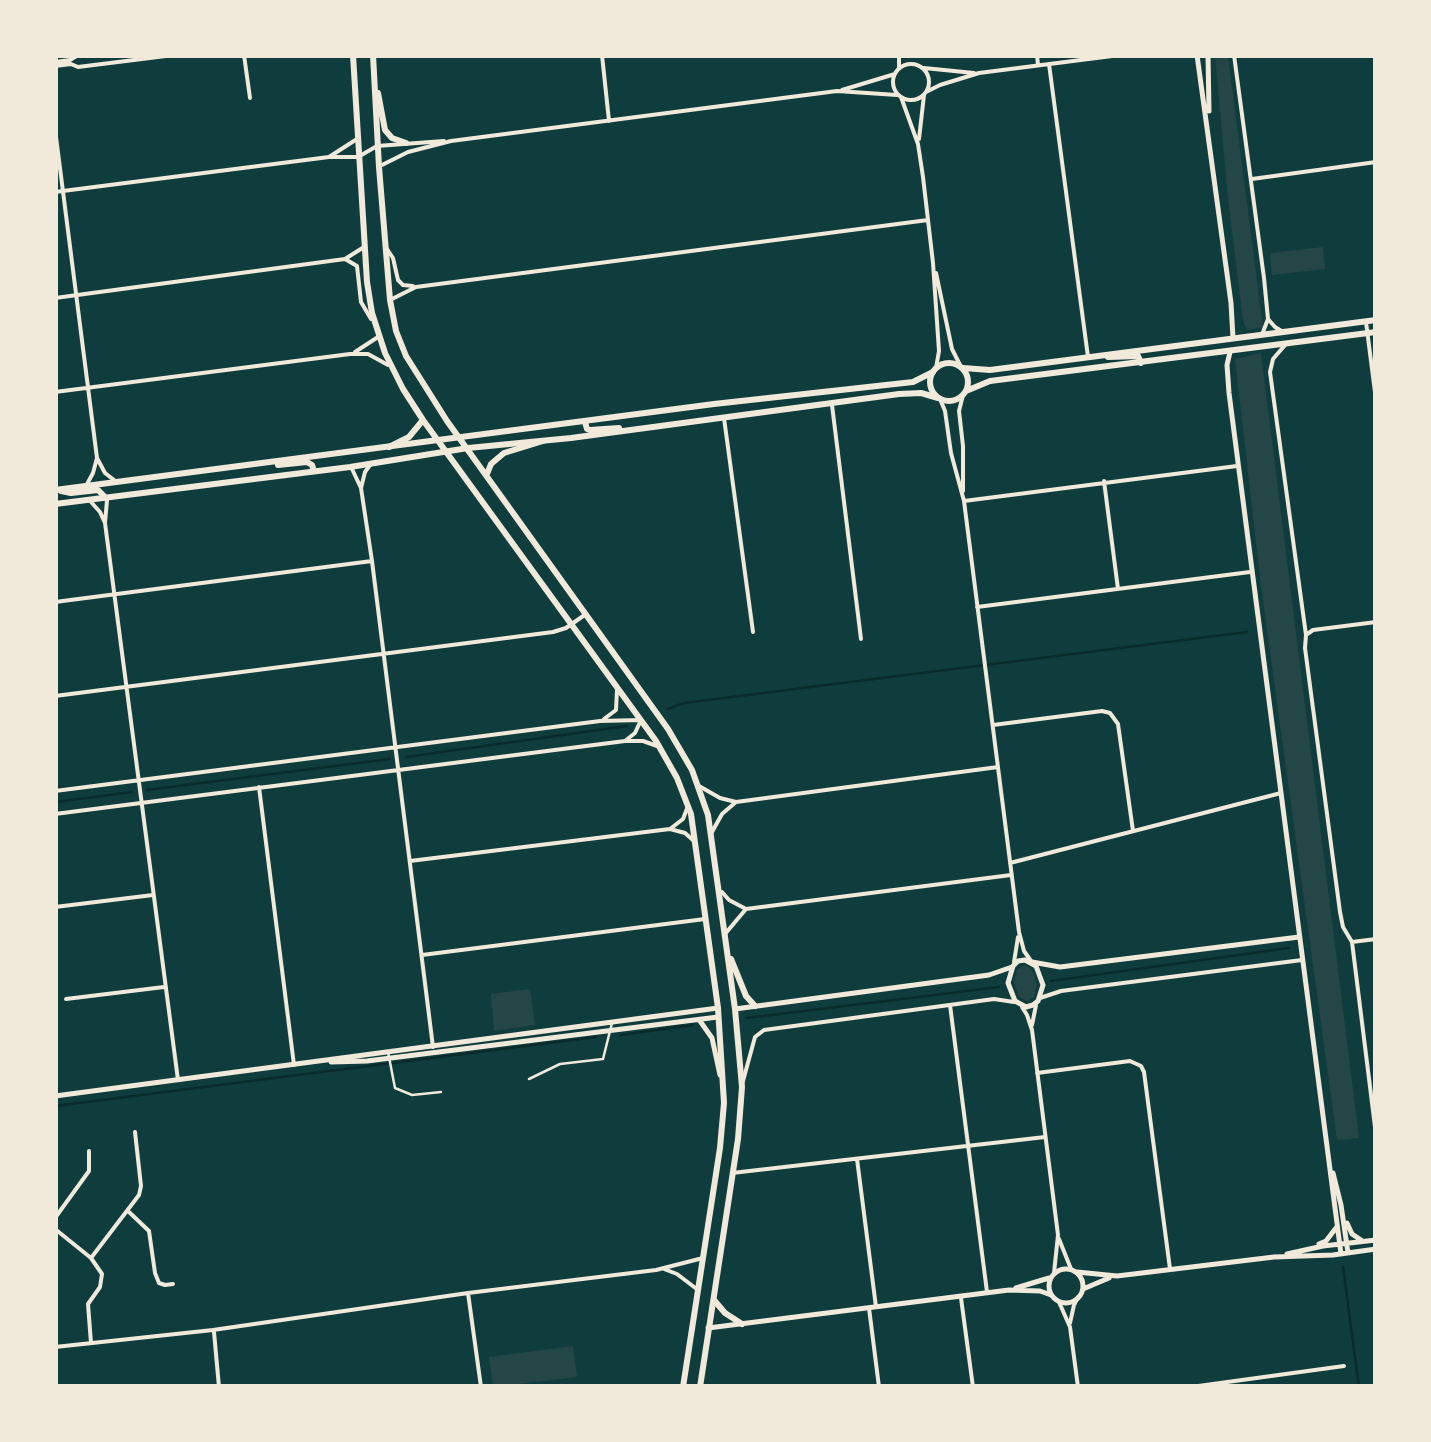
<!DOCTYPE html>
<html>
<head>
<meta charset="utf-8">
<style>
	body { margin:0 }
	#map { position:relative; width:1431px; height:1442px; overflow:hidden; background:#0f3d3e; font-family:Poppins,sans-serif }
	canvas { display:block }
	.frame { position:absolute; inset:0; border:58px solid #f1e9da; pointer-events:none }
</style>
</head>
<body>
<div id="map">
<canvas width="1431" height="1442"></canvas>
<div class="frame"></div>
</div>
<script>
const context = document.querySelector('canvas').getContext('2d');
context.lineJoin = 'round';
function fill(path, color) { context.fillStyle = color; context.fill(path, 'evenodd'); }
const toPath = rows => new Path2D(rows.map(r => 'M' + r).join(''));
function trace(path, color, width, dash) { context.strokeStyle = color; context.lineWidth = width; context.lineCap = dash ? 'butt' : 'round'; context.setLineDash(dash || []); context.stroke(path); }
fill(toPath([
	[1215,55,1228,56,1263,327,1247,330,1243,321,1228,198],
	[1323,247,1325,269,1272,275,1270,253],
	[1261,353,1359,1138,1337,1140,1261,586,1235,359],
	[1026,965,1033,972,1037,985,1034,997,1027,1001,1019,997,1014,983,1017,970],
	[530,989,535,1025,494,1031,491,994],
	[573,1346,577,1377,493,1387,489,1357]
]), '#244646');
trace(toPath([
	[668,709,684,703,1247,632],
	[406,757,627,726],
	[147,790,390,759],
	[55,802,132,792],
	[1051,981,1289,948],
	[747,1018,999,987],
	[621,1035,693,1025],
	[55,1106,596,1037],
	[1343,1267,1359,1387]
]), '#0a2a2b', 2.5);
trace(toPath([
	[388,1052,395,1088,412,1095,441,1092],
	[529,1079,560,1064,603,1059,612,1023]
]), '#f1e9da', 2.5);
trace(toPath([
	[244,55,250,98],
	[602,55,609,121],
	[899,55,899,68],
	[1037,55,1038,65],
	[1234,55,1264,278,1268,319,1263,332],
	[55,62,70,60,78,55],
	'893 82a18 18 0 1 1 36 0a18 18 0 1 1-36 0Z',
	[1049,64,1088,357],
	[55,66,71,64,78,67,174,55],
	[924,68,974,73],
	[842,90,895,74],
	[926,92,940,85,979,73,1120,55],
	[901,97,918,144,923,177,933,263,939,351,936,368],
	[55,129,97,458,105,473,114,480],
	[919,139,924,95],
	[329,157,357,139],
	[380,166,408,152,451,141,837,91,897,95],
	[1252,179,1376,162],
	[55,192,329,157,358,157,377,146,444,141],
	[387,249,393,258,398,280,403,285,413,286],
	[345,259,357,266,361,302,371,319],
	[936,273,952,349,961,367],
	[55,298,345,259,364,247],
	[390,300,416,287,928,220],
	[1268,319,1275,327,1283,332],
	[1366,322,1376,400],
	[1286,344,1273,359,1270,372,1306,635,1305,648,1340,912,1343,927,1352,942,1376,1135],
	[355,352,378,337],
	[55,392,350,354,368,354,388,365],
	[963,395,959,411,963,446,963,491],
	[940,399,945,411,951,453,964,501,1019,932,1024,951,1031,961],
	[832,405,861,639],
	[724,418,753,632],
	[352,469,361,488,372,561,433,1047],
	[1104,481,1118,589],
	[86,486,93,473,97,458],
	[361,488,365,472,370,465],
	[107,500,105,523,178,1080],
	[964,501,1237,466],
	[91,502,100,512,105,523],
	[55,602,372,561],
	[977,607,1250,572],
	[1306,635,1313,630,1376,622],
	[55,696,553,632,566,628,586,614],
	[604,719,616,710,617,690],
	[993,725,1102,711,1110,713,1118,724,1133,831],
	[699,786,720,798,736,802,998,767],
	[259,787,294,1065],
	[55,791,600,721,641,720,635,733,625,741],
	[55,814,625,741,643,741,657,746],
	[670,829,683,819,688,806],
	[712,832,722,814,736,802],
	[410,861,670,829,685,833,694,841],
	[1010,863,1281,793],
	[722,892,729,900,746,909],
	[55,907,153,895],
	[725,934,746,909,1011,875],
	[1352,942,1376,939],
	[422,955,705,919],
	[1014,962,1018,937],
	[1040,998,1061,991,1302,960],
	[66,999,164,987],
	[950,1005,987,1292],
	[1022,1007,1027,1015,1032,1030,1058,1235,1054,1273],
	[1032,1025,1036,1005],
	[1037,1073,1130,1061,1141,1066,1144,1072,1170,1269],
	[743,1081,755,1037,764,1030,994,999,1014,1002],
	[857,1159,876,1307],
	[732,1173,1045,1137],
	[129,1212,149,1231,155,1273,159,1283,165,1285,173,1284],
	[55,1218,89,1171,89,1151],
	[55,1229,91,1258,102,1274,100,1287,88,1304,91,1343],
	[1059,1239,1071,1269],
	[91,1258,139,1195,141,1186,135,1132],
	[664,1269,677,1274,698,1290],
	[468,1293,481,1387],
	[961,1298,973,1387],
	[1059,1302,1070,1327,1078,1387],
	[869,1308,879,1387],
	[1070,1323,1074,1305,1078,1297],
	[214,1332,219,1387],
	[55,1347,213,1330,468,1293,656,1270,703,1258],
	[1191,1387,1344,1366]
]), '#f1e9da', 4);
trace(toPath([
	[1197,55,1231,303,1233,338],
	[1208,55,1209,111],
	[1230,352,1227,365,1229,393,1341,1254],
	[1025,960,1036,966,1043,985,1038,1001,1033,1005,1026,1007,1015,1001,1008,983,1013,966,1018,961,1025,960],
	[1032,962,1060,967,1299,937],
	[735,1009,989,975,1012,967],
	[700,1021,712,1038,720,1075],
	[331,1062,367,1061,718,1017],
	[55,1096,718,1008],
	[1333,1173,1341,1205,1348,1253],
	[1347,1223,1352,1234,1361,1240],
	[1319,1244,1326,1241,1336,1228],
	[1287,1254,1323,1246,1376,1240],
	'1049 1286a17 17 0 1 1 34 0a17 17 0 1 1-34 0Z',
	[1077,1272,1117,1276,1274,1257,1333,1255,1376,1249],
	[1016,1288,1049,1278],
	[1083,1289,1109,1278],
	[708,1328,1009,1290,1040,1291,1051,1295]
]), '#f1e9da', 5);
trace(toPath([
	[1108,357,1138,356,1141,363],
	'930 382a19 19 0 1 1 38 0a19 19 0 1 1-38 0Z',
	[963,368,990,370,1376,320],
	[966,391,990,381,1376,332],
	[585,422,587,429,590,430,619,428],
	[278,465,307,462,312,465,314,471],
	[55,490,714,404,913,382,933,372],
	[61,491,71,493,98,490,106,498],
	[55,504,350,467,468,448,571,438,899,394,921,393,938,398]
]), '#f1e9da', 6);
trace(toPath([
	[353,55,367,282,372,313,385,353,403,389,423,420,656,741,677,778,691,814,718,1008,724,1103,720,1148,683,1387],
	[373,55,379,167,390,300,396,331,406,356,447,421,668,729,692,770,708,815,735,1009,742,1087,738,1139,700,1387],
	[378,93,385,130,392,138,406,143],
	[389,447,409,437,423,420],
	[487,474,491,464,504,453,543,441],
	[731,959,746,996,755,1006],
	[714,1300,725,1313,742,1324]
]), '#f1e9da', 6);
</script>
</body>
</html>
